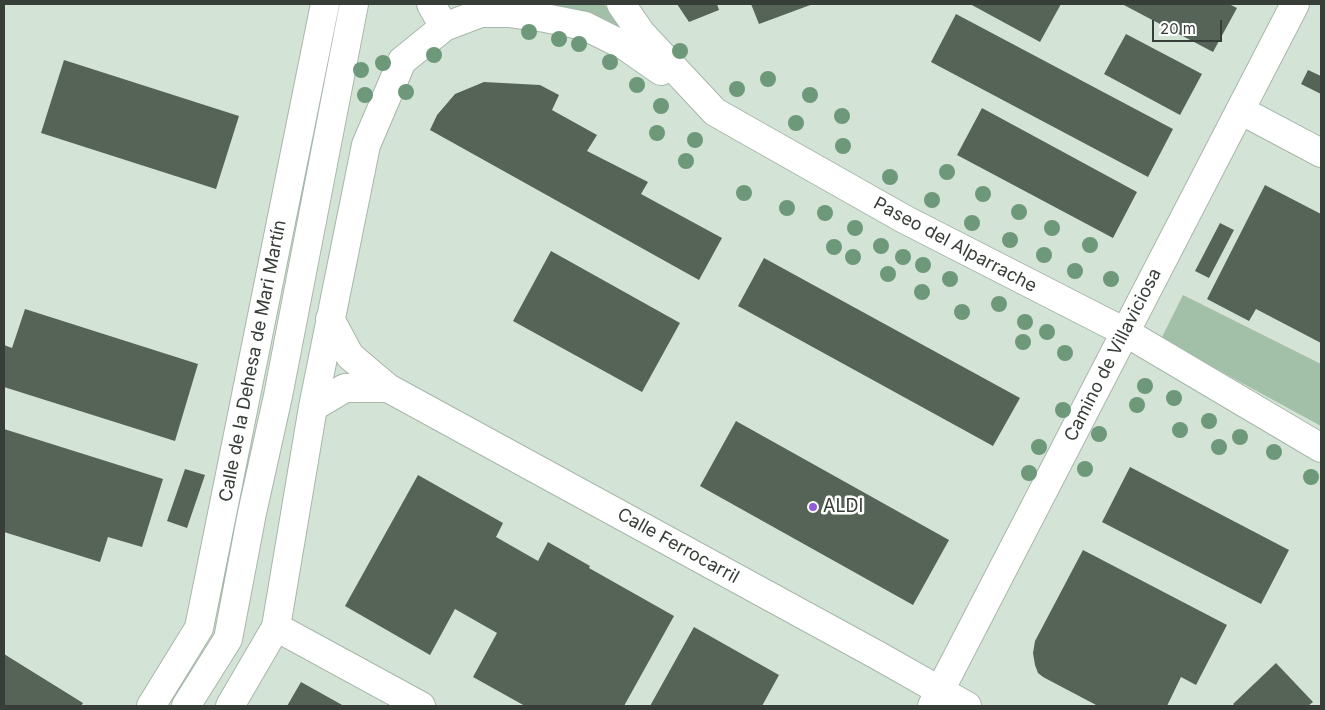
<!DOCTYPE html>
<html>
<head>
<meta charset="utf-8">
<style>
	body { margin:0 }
	#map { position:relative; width:1325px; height:710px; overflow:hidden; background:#d3e4d6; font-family:Inter,sans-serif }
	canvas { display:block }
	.frame { position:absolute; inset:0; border:5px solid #373e38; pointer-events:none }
	.scale { position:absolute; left:1152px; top:20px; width:70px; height:22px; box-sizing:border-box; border:2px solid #373e38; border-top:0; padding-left:6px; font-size:15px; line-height:18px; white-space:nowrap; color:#373e38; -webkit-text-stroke:4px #fff; paint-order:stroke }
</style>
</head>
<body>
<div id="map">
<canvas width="1325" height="710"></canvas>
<div class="frame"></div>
<div class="scale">20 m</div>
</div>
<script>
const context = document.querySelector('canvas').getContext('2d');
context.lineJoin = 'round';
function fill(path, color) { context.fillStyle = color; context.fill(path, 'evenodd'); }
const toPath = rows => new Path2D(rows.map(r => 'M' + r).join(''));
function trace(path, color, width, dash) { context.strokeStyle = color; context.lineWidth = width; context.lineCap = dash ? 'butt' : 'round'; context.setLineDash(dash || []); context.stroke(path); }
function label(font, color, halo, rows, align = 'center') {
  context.font = font + ' Inter,sans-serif'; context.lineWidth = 5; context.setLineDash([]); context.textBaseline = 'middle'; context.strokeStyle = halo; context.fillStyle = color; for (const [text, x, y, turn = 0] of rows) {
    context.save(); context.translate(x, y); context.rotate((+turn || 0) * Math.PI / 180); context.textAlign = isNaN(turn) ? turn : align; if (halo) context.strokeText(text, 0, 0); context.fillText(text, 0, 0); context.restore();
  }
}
fill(toPath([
	[529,4,604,4,625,34],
	[1183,295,1321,364,1321,426,1161,339]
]), '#a2bfa8');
fill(toPath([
	[677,4,717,4,719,10,689,22],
	[751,4,813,4,759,24],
	[970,4,1061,4,1040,42],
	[1122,4,1229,4,1237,8,1213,52],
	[956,14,1173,129,1148,177,931,62],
	[1126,34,1202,74,1180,115,1104,74],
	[64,60,239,116,216,189,41,133],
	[1308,70,1321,76,1321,94,1301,84],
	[484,82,540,85,559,95,552,110,597,135,587,151,648,182,641,194,722,238,699,280,430,130,437,115,455,94],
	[982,108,1137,192,1113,238,957,155],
	[1265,185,1321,214,1321,343,1256,309,1249,321,1207,299],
	[1220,223,1234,230,1209,278,1195,271],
	[551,251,680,323,642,392,513,321],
	[764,258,1020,398,993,446,738,306],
	[25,309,198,364,175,441,4,387,4,345,12,348],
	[736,421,949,540,913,605,700,486],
	[4,429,163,479,142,547,108,537,100,562,4,532],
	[1130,467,1289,550,1261,604,1102,522],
	[185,469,205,475,187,528,167,521],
	[418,475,503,523,496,537,538,561,548,542,590,566,589,568,674,616,624,706,525,706,473,677,497,633,455,609,430,655,345,606],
	[1083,550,1227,625,1196,685,1181,677,1167,706,1098,706,1043,677,1038,673,1035,665,1033,653,1035,641],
	[694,627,779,675,762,706,650,706],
	[4,654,83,703,81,706,4,706],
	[1276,663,1313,702,1308,706,1235,706,1233,704],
	[301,682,344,706,287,706]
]), '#566458');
const minor = toPath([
	[431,4,444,27],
	[621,4,641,33,715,112,904,219,1125,332,1321,448],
	[481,13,508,13,545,18,585,26,625,46,661,71],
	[1240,110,1321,153],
	[330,319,350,356,388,388,877,655,967,706],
	[313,407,345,388,388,388],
	[276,627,421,706],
	[151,706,199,628,325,4],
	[186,706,228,639,252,513,278,396,354,4],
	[230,706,276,627,313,407,366,145,402,61,444,27,481,13,493,4],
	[932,706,1295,4]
]);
trace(minor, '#a7b7aa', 30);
trace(minor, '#fff', 28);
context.fillStyle = '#6d987a';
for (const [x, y] of [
	[529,32],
	[559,39],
	[579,44],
	[680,51],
	[434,55],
	[610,62],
	[383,63],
	[361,70],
	[768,79],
	[637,85],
	[737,89],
	[406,92],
	[365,95],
	[810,95],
	[661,106],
	[842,116],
	[796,123],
	[657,133],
	[695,140],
	[843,146],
	[686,161],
	[947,172],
	[890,177],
	[744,193],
	[983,194],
	[932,200],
	[787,208],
	[1019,212],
	[825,213],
	[972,223],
	[855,228],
	[1052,228],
	[1010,240],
	[1090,245],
	[881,246],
	[834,247],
	[1044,255],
	[853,257],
	[903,257],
	[923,265],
	[1075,271],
	[888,274],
	[950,279],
	[1111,279],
	[922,292],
	[999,304],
	[962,312],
	[1025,322],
	[1047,332],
	[1023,342],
	[1065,353],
	[1145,386],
	[1174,398],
	[1137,405],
	[1063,410],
	[1209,421],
	[1180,430],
	[1099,434],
	[1240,437],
	[1039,447],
	[1219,447],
	[1274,452],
	[1085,469],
	[1029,473],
	[1311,477]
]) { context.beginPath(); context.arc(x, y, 8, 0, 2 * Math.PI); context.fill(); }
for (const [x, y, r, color] of [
	[813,507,5,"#915dd5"]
]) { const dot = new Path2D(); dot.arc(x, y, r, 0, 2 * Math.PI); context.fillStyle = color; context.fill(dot); trace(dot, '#fff', 2); }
label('18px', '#373e38', '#fff', [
	["Paseo del Alparrache",955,245,28],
	["Camino de Villaviciosa",1113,355,-63],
	["Calle de la Dehesa de Mari Martín",253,361,-79],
	["Calle Ferrocarril",678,546,29]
]);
label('18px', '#373e38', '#fff', [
	["ALDI",823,507]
], 'left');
</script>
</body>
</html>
